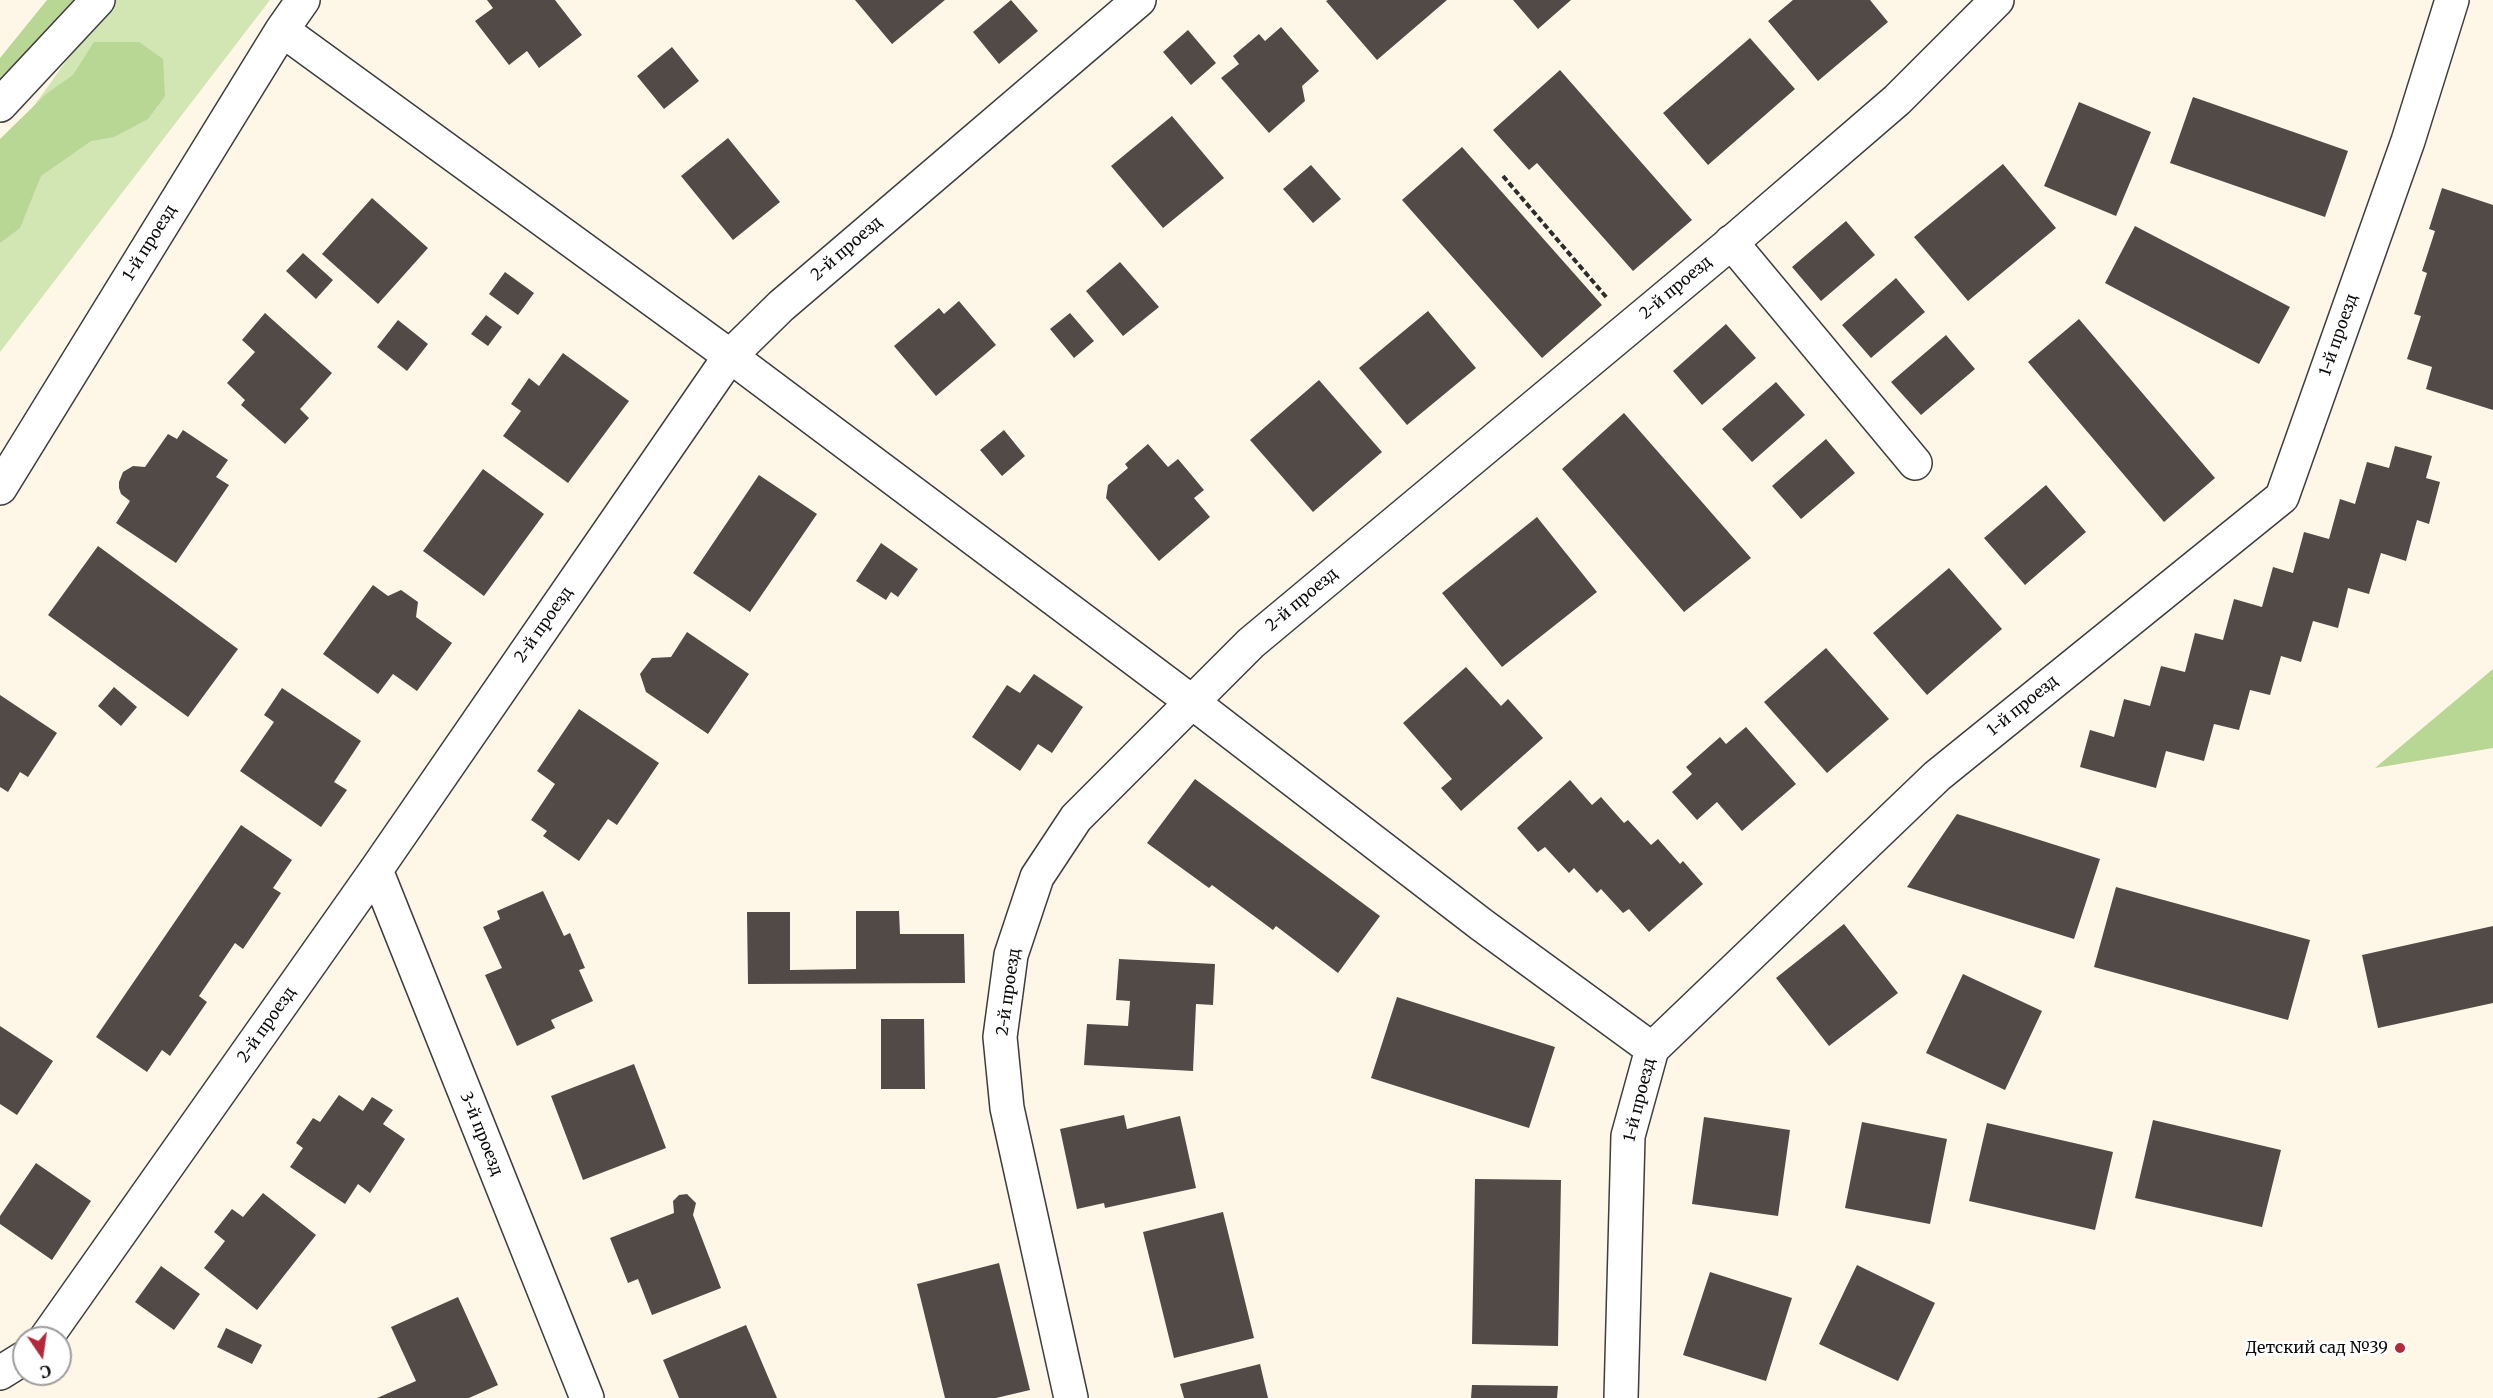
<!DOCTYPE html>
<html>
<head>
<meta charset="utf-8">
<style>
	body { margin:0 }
	#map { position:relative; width:2493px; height:1398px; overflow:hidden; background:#fef7e7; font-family:Merriweather,serif }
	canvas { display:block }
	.north { position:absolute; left:12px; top:1326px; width:60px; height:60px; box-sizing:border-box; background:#fff; border:2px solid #9d9d9d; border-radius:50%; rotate:167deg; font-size:16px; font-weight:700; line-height:24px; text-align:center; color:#0a0a0a }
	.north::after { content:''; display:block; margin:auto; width:21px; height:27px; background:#b2293c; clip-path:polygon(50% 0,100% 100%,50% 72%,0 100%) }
</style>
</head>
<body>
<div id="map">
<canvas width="2493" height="1398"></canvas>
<div class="north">С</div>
</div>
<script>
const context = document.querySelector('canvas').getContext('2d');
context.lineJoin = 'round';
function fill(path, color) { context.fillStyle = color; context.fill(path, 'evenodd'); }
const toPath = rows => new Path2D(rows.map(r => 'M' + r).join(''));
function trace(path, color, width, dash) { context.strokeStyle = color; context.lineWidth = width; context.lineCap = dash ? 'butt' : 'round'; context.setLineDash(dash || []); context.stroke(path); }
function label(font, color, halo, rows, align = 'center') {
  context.font = font + ' Merriweather,serif'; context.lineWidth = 6; context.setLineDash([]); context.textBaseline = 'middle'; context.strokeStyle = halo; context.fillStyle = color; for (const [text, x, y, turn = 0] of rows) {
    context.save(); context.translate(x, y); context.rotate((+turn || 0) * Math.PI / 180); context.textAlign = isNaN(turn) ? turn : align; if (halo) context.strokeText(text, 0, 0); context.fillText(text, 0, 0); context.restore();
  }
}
fill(toPath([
	[110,0,270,0,0,352,0,153]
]), '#d2e6b4');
fill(toPath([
	[47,0,76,0,0,91,0,58],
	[94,42,139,42,163,59,165,96,148,119,114,137,91,141,41,176,20,228,0,243,0,139,46,94,73,75],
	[2493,669,2493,748,2375,768]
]), '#b8d694');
fill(toPath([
	[487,0,555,0,582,35,539,68,527,51,509,65,475,21,493,8],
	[855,0,945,0,892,44],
	[1011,0,1038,31,999,64,973,32],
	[1328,0,1447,0,1377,60,1326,1],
	[1513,0,1571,0,1538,29],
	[1793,0,1870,0,1888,22,1818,81,1768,21],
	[1281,27,1319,71,1302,86,1305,101,1269,133,1221,78,1239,64,1233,56,1259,34,1265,41],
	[1188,30,1216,63,1191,85,1163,52],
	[1750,38,1795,89,1708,165,1663,113],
	[672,47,699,81,664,109,637,76],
	[1560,70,1692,220,1633,271,1537,163,1529,170,1493,130],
	[2193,97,2348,151,2325,217,2170,163],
	[2079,102,2151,132,2116,216,2044,186],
	[1172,116,1224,178,1163,228,1111,166],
	[728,138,780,202,733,240,681,176],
	[1462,147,1602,305,1542,358,1402,200],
	[2003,164,2056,228,1968,301,1914,237],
	[1311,165,1341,199,1313,223,1283,189],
	[2442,188,2493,205,2493,410,2426,389,2432,367,2407,359,2421,316,2414,314,2427,273,2422,271,2435,231,2429,229],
	[372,198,428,248,378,304,322,254],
	[1846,221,1875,255,1821,301,1792,267],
	[2135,226,2290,307,2259,364,2105,283],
	[303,253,333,280,316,299,286,271],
	[1120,262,1159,307,1123,336,1086,291],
	[505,272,534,293,518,315,489,294],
	[1896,278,1925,312,1871,358,1842,325],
	[959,301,996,345,936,396,894,346,939,308,944,314],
	[1428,311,1476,368,1407,425,1359,368],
	[265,313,332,373,300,409,309,418,285,444,241,405,245,400,227,383,255,352,242,340],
	[1070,313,1094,341,1074,358,1050,329],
	[486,315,502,327,488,346,471,334],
	[2079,319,2215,478,2164,522,2028,362],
	[398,320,428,344,407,371,377,347],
	[1726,324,1756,358,1702,405,1673,371],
	[1946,335,1975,369,1921,415,1891,382],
	[563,353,629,401,568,483,503,436,521,411,511,404,529,378,539,386],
	[1319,380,1382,452,1313,512,1250,440],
	[1776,382,1805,415,1752,462,1722,429],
	[1624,413,1751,558,1684,612,1562,469],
	[183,430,228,460,216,477,229,485,176,563,116,523,130,501,121,494,119,488,119,482,123,472,133,466,145,467,168,434,177,439],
	[1004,430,1025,456,1002,476,980,450],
	[1826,439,1855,473,1801,519,1772,486],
	[1148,444,1168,467,1178,459,1204,490,1194,498,1210,517,1159,561,1106,498,1108,485,1128,468,1125,464],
	[2395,446,2432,456,2426,478,2440,482,2429,524,2417,520,2406,561,2381,553,2369,594,2348,588,2338,628,2313,621,2301,662,2281,656,2270,695,2250,690,2239,730,2214,724,2204,761,2166,751,2156,788,2080,767,2090,730,2114,737,2124,699,2150,706,2161,666,2185,672,2195,633,2223,640,2234,599,2262,607,2273,567,2293,573,2304,532,2329,539,2340,499,2355,504,2367,462,2389,468],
	[483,469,544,514,484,596,423,551],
	[759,475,817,514,750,612,693,573],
	[2046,485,2086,532,2025,585,1984,538],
	[1537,517,1597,592,1502,667,1442,593],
	[881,543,918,569,898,597,891,592,886,600,856,581],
	[98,546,238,649,188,717,48,615],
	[1949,568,2002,629,1927,695,1873,633],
	[373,585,388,596,401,590,418,602,416,617,452,643,417,691,393,674,378,694,323,654],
	[687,632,749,674,708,734,646,692,640,674,652,658,671,657],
	[1826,648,1889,719,1827,773,1764,702],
	[1466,667,1501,706,1508,699,1543,738,1461,811,1441,788,1452,779,1403,723],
	[1034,674,1083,707,1052,753,1038,744,1020,771,972,737,1007,685,1020,693],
	[114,687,137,707,121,726,98,706],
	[282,688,361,741,334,782,347,790,321,827,240,771,274,722,264,715],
	[0,695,57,733,28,777,20,772,8,792,0,787],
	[579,709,659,763,617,825,608,819,579,861,543,836,547,831,531,820,555,784,537,771],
	[1746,727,1796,784,1742,831,1717,802,1697,820,1672,792,1692,774,1686,767,1720,737,1726,744],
	[1195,779,1380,916,1338,973,1276,926,1273,930,1212,885,1209,888,1147,843],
	[1570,780,1592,805,1601,797,1624,823,1628,820,1651,845,1658,839,1680,864,1683,861,1703,884,1649,932,1629,909,1623,913,1601,889,1597,893,1574,868,1569,873,1545,847,1538,852,1517,828],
	[1957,814,2100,859,2074,939,1907,887],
	[241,825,292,860,273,888,281,893,243,949,235,943,199,996,207,1002,170,1056,162,1050,147,1072,96,1037],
	[2116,887,2310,940,2288,1020,2094,967],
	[543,891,564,936,570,933,585,968,579,970,593,1001,551,1020,555,1028,517,1046,485,975,502,968,483,927,500,919,497,911],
	[856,911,899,911,900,934,964,934,965,983,748,984,747,912,790,912,790,970,856,969],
	[1844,924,1898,993,1829,1046,1776,978],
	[2493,926,2493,1003,2378,1028,2362,955],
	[1119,959,1215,964,1213,1005,1196,1004,1193,1071,1084,1065,1087,1024,1128,1026,1130,1001,1116,1000],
	[1963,974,2042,1011,2005,1090,1926,1053],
	[1397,997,1555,1047,1529,1128,1371,1078],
	[881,1019,924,1019,925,1089,881,1089],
	[0,1026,53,1061,17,1115,0,1104],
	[634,1064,666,1148,583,1180,551,1096],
	[339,1095,363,1111,372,1097,393,1110,383,1124,405,1139,370,1193,358,1184,345,1204,290,1167,303,1148,296,1143,313,1118,320,1122],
	[1124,1115,1127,1129,1180,1116,1196,1188,1105,1208,1104,1203,1077,1209,1060,1129],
	[1704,1117,1790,1130,1778,1216,1692,1204],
	[2153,1120,2281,1150,2262,1227,2135,1198],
	[1862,1122,1947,1139,1930,1224,1845,1208],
	[1987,1123,2113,1152,2095,1230,1969,1201],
	[36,1163,91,1201,52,1260,0,1224,0,1216],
	[1475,1179,1561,1180,1558,1346,1472,1344],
	[263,1193,316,1235,257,1310,204,1268,225,1241,214,1232,232,1209,243,1217],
	[687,1194,696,1203,693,1215,721,1288,652,1315,638,1279,628,1283,610,1238,674,1213,673,1201,679,1195],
	[1223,1212,1254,1338,1174,1358,1143,1232],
	[999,1263,1030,1390,996,1398,945,1398,917,1284],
	[1857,1265,1935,1303,1898,1381,1819,1344],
	[161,1266,200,1294,174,1330,135,1302],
	[1710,1272,1792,1298,1766,1381,1683,1355],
	[458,1297,498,1385,469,1398,377,1398,416,1381,391,1327],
	[746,1325,777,1398,679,1398,663,1360],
	[226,1328,262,1345,252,1364,217,1347],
	[1260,1364,1268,1398,1184,1398,1180,1384],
	[1472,1385,1558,1386,1557,1398,1471,1398]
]), '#524a47');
const minor = toPath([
	[282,30,730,356,1192,702,1482,925,1652,1049],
	[0,105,98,0],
	[1731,242,1915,463],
	[0,488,282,30,303,0],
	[376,870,587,1398],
	[46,1338,376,870,730,356,781,306,1139,0],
	[0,1373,24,1358],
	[1071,1398,1007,1108,1000,1037,1011,955,1037,877,1076,818,1251,643,1738,237,1897,100,1997,0],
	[1621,1398,1628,1136,1652,1049,1937,776,2282,497,2408,141,2452,0]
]);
trace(minor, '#3d3d3d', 36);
trace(toPath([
	[1503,176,1607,298]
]), '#2c2c2c', 4, [6, 3]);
trace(minor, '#fff', 33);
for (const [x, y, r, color] of [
	[2400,1348,6,"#b2293c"]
]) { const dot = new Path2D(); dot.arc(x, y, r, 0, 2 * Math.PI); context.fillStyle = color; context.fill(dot); trace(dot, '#fff', 2); }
label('16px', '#0a0a0a', '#fff', [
	["1-й проезд",150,243,-58],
	["2-й проезд",847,249,-41],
	["2-й проезд",1676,288,-40],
	["1-й проезд",2339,335,-71],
	["2-й проезд",1302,600,-40],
	["2-й проезд",544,625,-55],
	["1-й проезд",2023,706,-39],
	["2-й проезд",1009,992,-82],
	["2-й проезд",267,1025,-55],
	["1-й проезд",1640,1100,-76],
	["3-й проезд",481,1134,68]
]);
label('16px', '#0a0a0a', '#fff', [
	["Детский сад №39",2388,1348]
], 'right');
</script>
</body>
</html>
